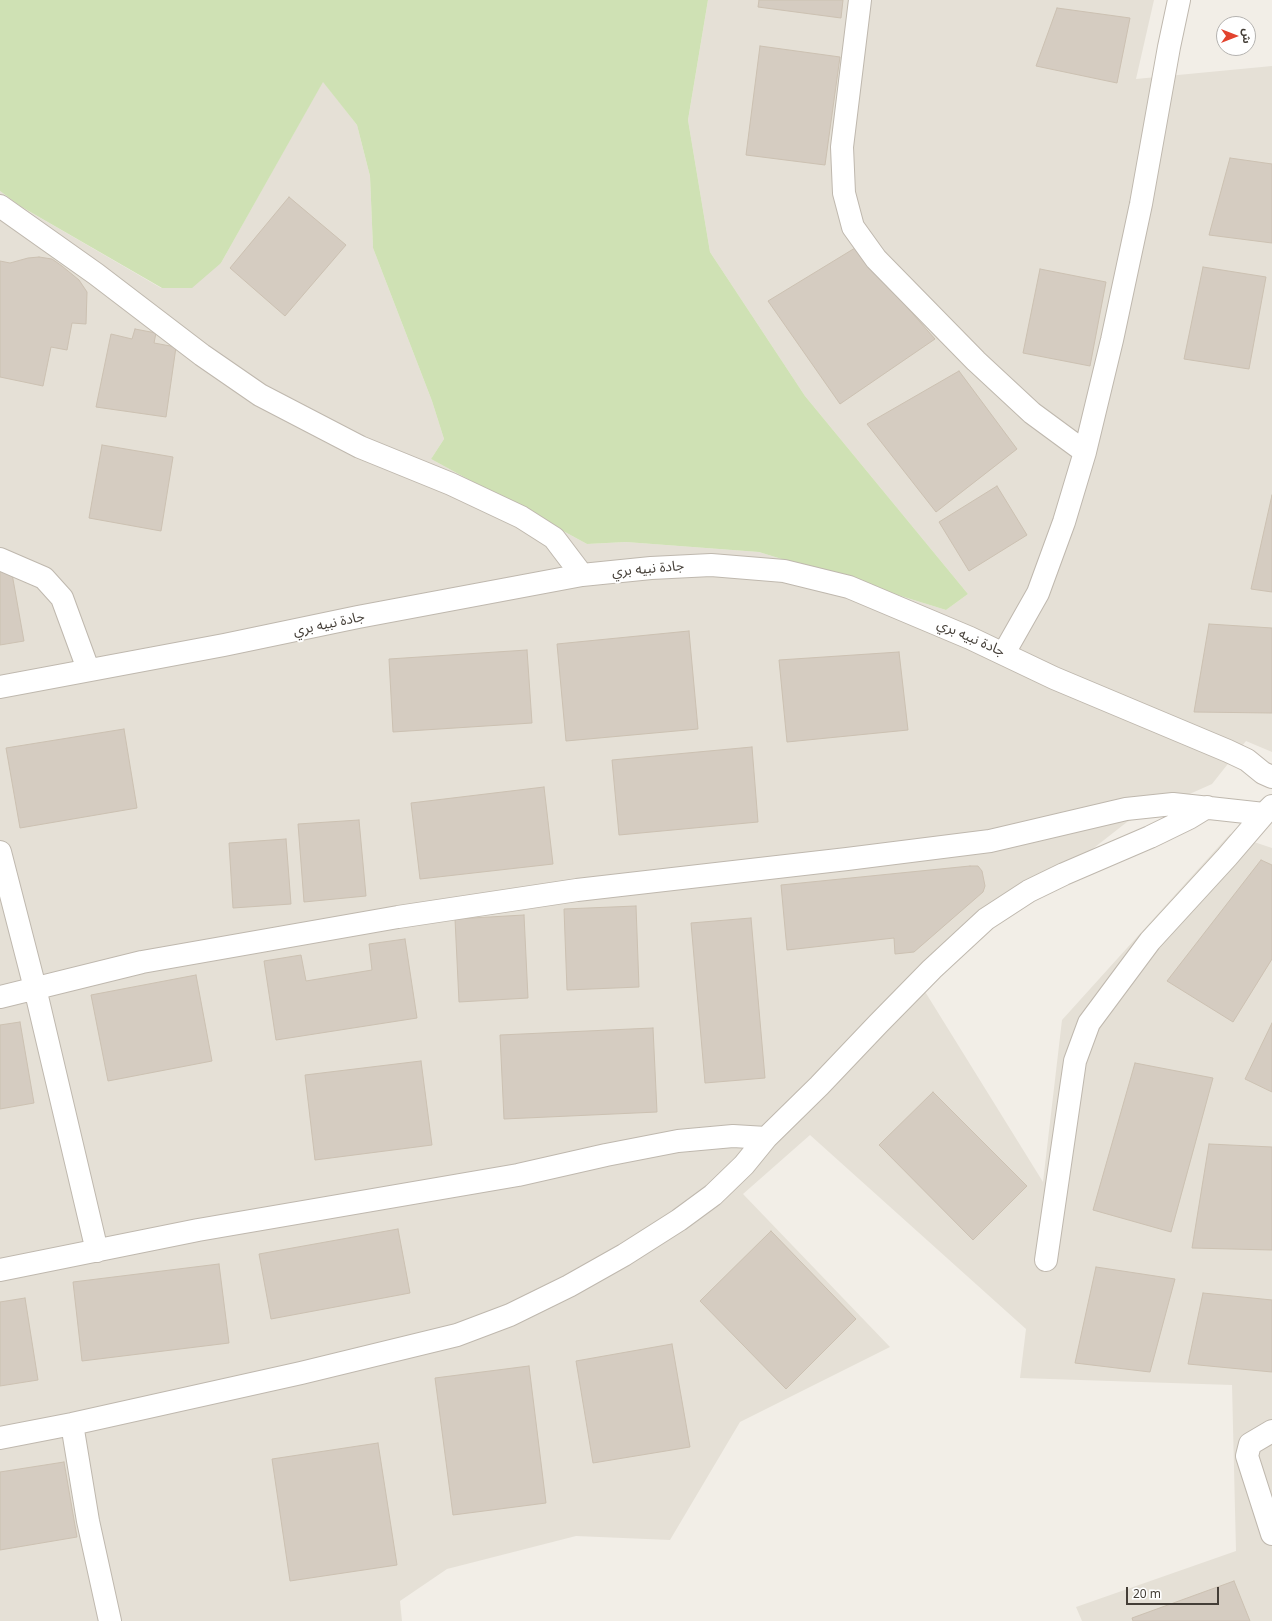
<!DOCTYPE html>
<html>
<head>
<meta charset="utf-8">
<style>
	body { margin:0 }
	#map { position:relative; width:1272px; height:1621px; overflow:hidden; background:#f2eee7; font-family:"Noto Sans","Noto Sans Arabic",sans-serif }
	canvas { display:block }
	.north { position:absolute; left:1216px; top:16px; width:40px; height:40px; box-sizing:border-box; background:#fff; border:1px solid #b4b2af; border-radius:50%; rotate:90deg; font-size:11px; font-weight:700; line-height:16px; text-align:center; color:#443e37 }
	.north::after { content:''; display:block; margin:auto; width:14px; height:18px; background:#e2432e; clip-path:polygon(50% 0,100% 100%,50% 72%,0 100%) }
	.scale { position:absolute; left:1126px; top:1587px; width:93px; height:18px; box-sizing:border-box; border:2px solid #443e37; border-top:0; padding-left:5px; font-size:12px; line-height:14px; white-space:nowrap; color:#443e37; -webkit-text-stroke:3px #fff; paint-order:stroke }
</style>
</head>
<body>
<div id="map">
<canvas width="1272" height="1621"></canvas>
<div class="north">ش</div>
<div class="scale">20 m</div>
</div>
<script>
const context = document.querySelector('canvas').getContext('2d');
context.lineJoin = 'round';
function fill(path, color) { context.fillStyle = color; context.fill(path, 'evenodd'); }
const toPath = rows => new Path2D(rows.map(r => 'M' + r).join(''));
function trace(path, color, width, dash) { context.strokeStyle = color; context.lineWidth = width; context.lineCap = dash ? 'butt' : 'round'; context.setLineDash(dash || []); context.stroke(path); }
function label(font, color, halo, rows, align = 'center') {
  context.font = font + ' "Noto Sans","Noto Sans Arabic",sans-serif'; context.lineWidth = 4; context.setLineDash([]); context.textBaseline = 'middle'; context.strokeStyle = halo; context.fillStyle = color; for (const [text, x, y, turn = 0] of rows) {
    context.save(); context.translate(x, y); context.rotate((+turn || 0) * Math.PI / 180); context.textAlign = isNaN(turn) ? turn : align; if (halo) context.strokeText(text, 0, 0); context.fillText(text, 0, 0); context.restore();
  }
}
fill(toPath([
	[708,0,1154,0,1136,79,1272,66,1272,752,1246,741,1212,784,1127,822,998,923,924,990,1043,1182,1062,1020,1230,834,1272,848,1272,1621,1082,1621,1076,1607,1236,1551,1232,1385,1020,1378,1026,1329,810,1135,743,1194,890,1347,740,1422,670,1540,576,1536,447,1569,400,1601,402,1621,0,1621,0,191,20,206,161,288,221,263,323,81,357,125,370,176,373,248,432,401,444,439,431,459,587,544,626,542,759,552,946,610,968,594,805,396,710,252,688,120]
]), '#e5e0d6');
fill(toPath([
	[0,0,708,0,688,120,710,252,805,396,968,594,946,610,759,552,626,542,587,544,431,459,444,439,432,401,373,248,370,176,357,125,323,82,221,263,192,288,162,288,20,206,0,191]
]), '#cfe1b4');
const building = toPath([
	[759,0,843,0,841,18,758,7,759,0],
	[1057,8,1130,18,1117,83,1036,66,1057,8],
	[760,46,840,57,825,165,746,155,760,46],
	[1230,158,1272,164,1272,243,1209,235,1230,158],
	[289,197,346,245,285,316,230,268,289,197],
	[855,248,935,339,840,404,768,301,855,248],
	[39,257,52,259,62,266,79,280,87,292,86,324,72,323,67,350,51,347,43,386,0,377,0,261,10,263,28,258,39,257],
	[1203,267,1266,277,1249,369,1184,359,1203,267],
	[1040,269,1106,282,1090,366,1023,353,1040,269],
	[135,329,156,333,154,343,176,347,166,417,96,407,111,334,132,339,135,329],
	[959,371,1017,449,936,512,867,424,959,371],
	[102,445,173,457,161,531,89,518,102,445],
	[997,486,1027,535,969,571,939,522,997,486],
	[1272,495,1272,592,1251,589,1272,495],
	[11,568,24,641,0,645,0,570,11,568],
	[1209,624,1272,628,1272,713,1194,712,1209,624],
	[689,631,698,729,566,741,557,644,689,631],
	[527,650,532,723,393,732,389,659,527,650],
	[899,652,908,730,787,742,779,660,899,652],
	[124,729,137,808,20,828,6,748,124,729],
	[752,747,758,822,619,835,612,760,752,747],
	[544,787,553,864,420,879,411,803,544,787],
	[359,820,366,896,304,902,298,824,359,820],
	[286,839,291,904,233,908,229,843,286,839],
	[1261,860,1272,865,1272,959,1233,1022,1167,981,1261,860],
	[970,866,978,866,982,871,985,886,983,892,914,952,895,954,894,938,787,950,781,885,970,866],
	[636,906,639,987,567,990,564,909,636,906],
	[524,915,528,998,459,1002,455,919,524,915],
	[751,918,765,1078,705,1083,691,923,751,918],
	[405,939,417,1018,276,1040,264,961,301,955,306,981,372,970,369,944,405,939],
	[196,975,212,1061,108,1081,91,995,196,975],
	[20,1022,34,1103,0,1109,0,1025,20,1022],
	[1272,1023,1272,1092,1245,1079,1272,1023],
	[653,1028,657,1112,504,1119,500,1035,653,1028],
	[421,1061,432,1145,315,1160,305,1075,421,1061],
	[1135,1063,1213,1078,1171,1232,1093,1210,1135,1063],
	[933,1092,1027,1186,973,1240,879,1145,933,1092],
	[1209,1144,1272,1147,1272,1250,1192,1248,1209,1144],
	[398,1229,410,1293,271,1319,259,1254,398,1229],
	[771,1231,856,1319,786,1389,700,1301,771,1231],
	[219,1264,229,1343,82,1361,73,1282,219,1264],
	[1096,1267,1175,1279,1150,1372,1075,1363,1096,1267],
	[1203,1293,1272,1300,1272,1372,1188,1364,1203,1293],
	[25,1298,38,1380,0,1386,0,1302,25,1298],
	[672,1344,690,1447,593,1463,576,1361,672,1344],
	[529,1366,546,1503,453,1515,435,1378,529,1366],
	[378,1443,397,1565,290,1581,272,1459,378,1443],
	[64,1462,77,1537,0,1550,0,1472,64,1462],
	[1234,1581,1250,1621,1133,1621,1132,1618,1234,1581]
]);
fill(building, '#d5ccc1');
trace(building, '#ccc1b2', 1);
const minor = toPath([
	[860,0,842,147,844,193,853,227,876,259,976,361,1032,413,1085,452],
	[0,206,96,274,202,355,260,395,360,447,451,484,521,517,554,538,582,575],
	[0,559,44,578,62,598,88,669],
	[1004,653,1038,593,1064,522,1085,452,1112,340,1141,204,1169,47,1179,0],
	[0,687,224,645,358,617,582,575,651,568,711,565,784,571,849,587,970,638,1054,678,1228,751,1247,760,1263,773,1272,777],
	[0,852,35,988,97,1251],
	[0,997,142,962,398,917,577,890,847,859,990,841,1126,809,1173,804,1264,814,1272,806],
	[1046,1260,1075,1061,1089,1023,1150,941,1227,857,1264,814],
	[0,1270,198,1230,518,1175,606,1155,678,1141,733,1136,766,1138],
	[72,1424,88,1521,110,1621],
	[1272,1431,1250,1444,1247,1456,1272,1534],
	[0,1438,72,1424,301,1373,457,1335,510,1315,569,1286,624,1255,679,1220,713,1195,744,1165,766,1138,819,1086,878,1024,932,969,986,919,1029,891,1064,874,1150,837,1189,818,1207,807]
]);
trace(minor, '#bfb8ae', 24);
trace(minor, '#fff', 22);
label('14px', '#443e37', '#fff', [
	["جادة نبيه بري",648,569,-5],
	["جادة نبيه بري",329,624,-12],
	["جادة نبيه بري",971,638,24]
]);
</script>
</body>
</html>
